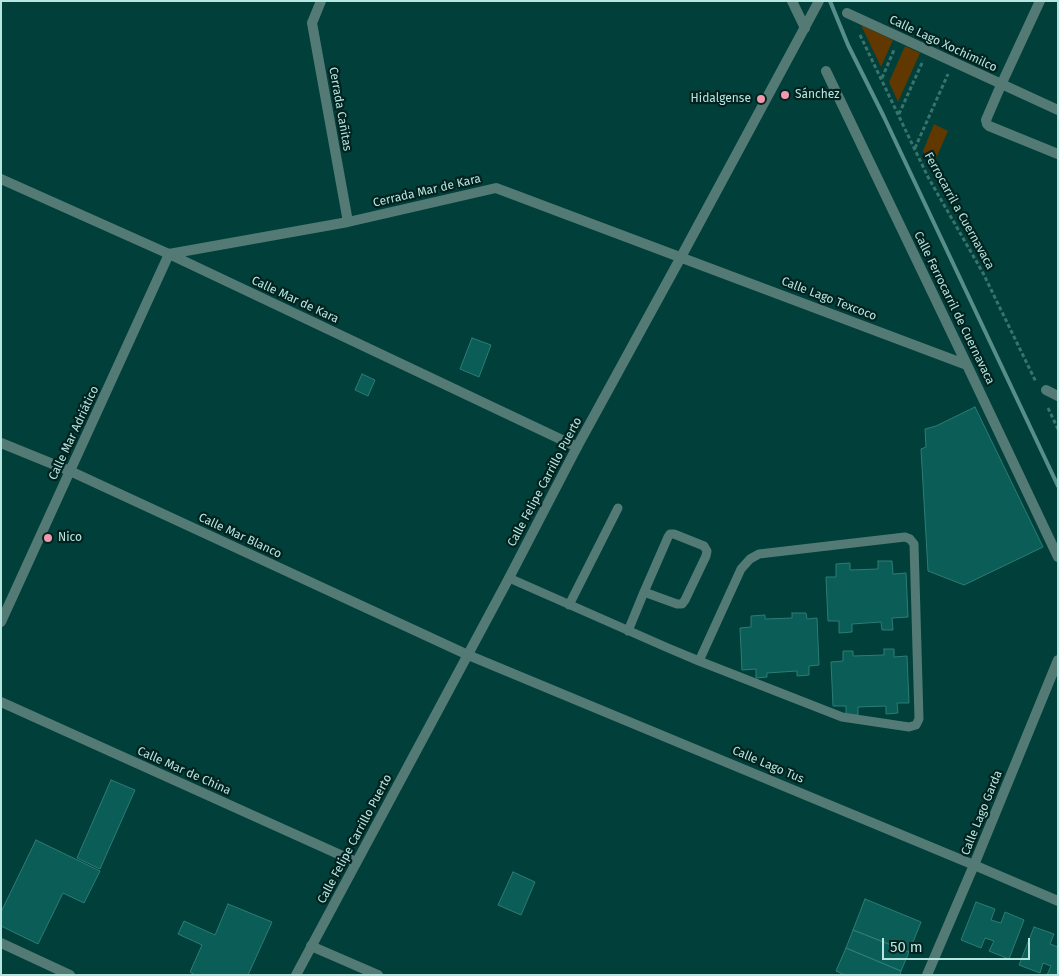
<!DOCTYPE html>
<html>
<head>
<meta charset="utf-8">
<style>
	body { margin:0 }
	#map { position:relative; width:1059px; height:976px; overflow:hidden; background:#003f3a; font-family:"Fira Sans",sans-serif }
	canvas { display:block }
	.frame { position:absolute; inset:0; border:2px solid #b7e5df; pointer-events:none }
	.scale { position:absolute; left:882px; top:938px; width:148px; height:22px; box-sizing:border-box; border:2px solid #b7e5df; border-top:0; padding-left:6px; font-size:15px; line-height:18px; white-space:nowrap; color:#b7e5df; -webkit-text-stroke:4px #01221f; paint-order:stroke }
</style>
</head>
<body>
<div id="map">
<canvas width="1059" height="976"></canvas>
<div class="frame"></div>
<div class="scale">50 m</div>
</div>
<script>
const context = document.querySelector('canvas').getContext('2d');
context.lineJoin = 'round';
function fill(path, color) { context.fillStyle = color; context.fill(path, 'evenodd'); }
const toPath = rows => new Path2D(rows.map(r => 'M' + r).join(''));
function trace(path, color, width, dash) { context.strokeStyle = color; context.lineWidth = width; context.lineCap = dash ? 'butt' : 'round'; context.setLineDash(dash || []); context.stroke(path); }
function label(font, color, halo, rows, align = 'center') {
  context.font = font + ' "Fira Sans",sans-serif'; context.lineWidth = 4.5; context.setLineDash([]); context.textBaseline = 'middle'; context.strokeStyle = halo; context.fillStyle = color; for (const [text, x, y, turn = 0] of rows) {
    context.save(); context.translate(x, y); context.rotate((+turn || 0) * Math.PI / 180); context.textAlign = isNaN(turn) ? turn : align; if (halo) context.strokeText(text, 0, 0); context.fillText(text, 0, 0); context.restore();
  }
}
fill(toPath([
	[861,25,893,40,881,67],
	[905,46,920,53,898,102,889,82],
	[934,124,948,131,931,170,923,151]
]), '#613800');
const building = toPath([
	[472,338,491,345,479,377,460,369,472,338],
	[362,374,375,380,368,396,355,390,362,374],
	[975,407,1043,547,964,585,928,571,921,449,926,447,925,429,936,426,975,407],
	[878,561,892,561,893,574,906,573,908,617,892,618,893,630,882,630,881,622,852,624,852,632,839,633,839,621,828,621,826,577,836,577,836,564,850,563,850,570,878,569,878,561],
	[792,613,806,613,807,619,817,618,819,665,809,666,809,675,797,676,797,671,767,673,767,677,756,678,756,669,742,670,740,628,751,627,751,616,765,615,765,619,792,618,792,613],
	[884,649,894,649,894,657,907,656,909,703,897,703,898,713,886,714,886,706,858,707,858,715,846,716,846,706,833,706,831,662,843,661,843,651,853,651,853,656,884,655,884,649],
	[111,780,135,790,100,869,77,858,111,780],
	[36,840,100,871,84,903,63,893,38,944,1,926,1,912,36,840],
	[513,872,535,882,521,915,498,905,513,872],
	[865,899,921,922,909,952,853,930,865,899],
	[976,902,995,909,991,920,1001,923,1005,912,1024,920,1009,959,989,951,994,941,985,938,981,948,961,940,976,902],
	[228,904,272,922,248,975,195,975,190,972,202,945,178,934,184,921,215,935,228,904],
	[1034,927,1054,934,1050,944,1058,947,1058,975,1047,975,1051,966,1043,963,1040,973,1019,965,1034,927],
	[853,930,909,952,901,971,846,948,853,930],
	[846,948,901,971,900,975,845,975,836,971,846,948]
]);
fill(building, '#0a5e57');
trace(building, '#2d7c75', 1);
trace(toPath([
	[860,35,928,177,983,273,1036,382],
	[882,78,894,50],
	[899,114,922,63],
	[915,148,948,74],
	[1048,408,1058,429]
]), '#39736d', 3, [4, 2.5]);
trace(toPath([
	[509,578,668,648,699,661,842,717,909,727,916,725,919,719,914,544,910,539,905,537,759,554,750,559,741,569,699,661],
	[569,605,618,508],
	[628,631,644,592,668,537,670,534,674,534,704,546,707,551,706,556,685,600,682,604,677,604,644,592]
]), '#547a75', 9);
trace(toPath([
	[321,1,312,23,348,222],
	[792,1,805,28],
	[1040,1,1001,85,986,120,987,124,989,126,1058,154],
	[847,13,1058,110],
	[826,71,967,365,1058,557],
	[1,179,169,254,577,447],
	[169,254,348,222,496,188,967,365],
	[1046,390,1058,396],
	[1,443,70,471,468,655,974,865,1058,901],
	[1,622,169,254],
	[1,702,356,862],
	[1,943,70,975],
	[311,946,378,975],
	[927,975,974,865,1058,660]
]), '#547a75', 10);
trace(toPath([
	[296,975,509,578,577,447,681,257,819,1]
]), '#547a75', 10);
trace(toPath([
	[830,1,848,45,884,117,1058,486]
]), '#578e89', 4);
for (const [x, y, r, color] of [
	[785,95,5,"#f29aad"],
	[761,99,5,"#f29aad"],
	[48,538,5,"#f29aad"]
]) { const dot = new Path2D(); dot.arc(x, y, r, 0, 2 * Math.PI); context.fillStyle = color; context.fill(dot); trace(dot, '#01221f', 2); }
label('12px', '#b7e5df', '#01221f', [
	["Calle Lago Xochimilco",943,44,25],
	["Cerrada Cañitas",340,109,80],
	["Cerrada Mar de Kara",427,191,-13],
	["Ferrocarril a Cuernavaca",959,211,61],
	["Calle Lago Texcoco",829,299,21],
	["Calle Mar de Kara",295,300,25],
	["Calle Ferrocarril de Cuernavaca",954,308,64],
	["Calle Mar Adriático",74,433,-65],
	["Calle Felipe Carrillo Puerto",545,482,-62],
	["Calle Mar Blanco",240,536,25],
	["Calle Lago Tus",768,765,23],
	["Calle Mar de China",184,771,24],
	["Calle Lago Garda",982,813,-68],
	["Calle Felipe Carrillo Puerto",355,839,-62]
]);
label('12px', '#b7e5df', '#01221f', [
	["Sánchez",795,95],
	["Hidalgense",751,99,"right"],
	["Nico",58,538]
], 'left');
</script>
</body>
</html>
